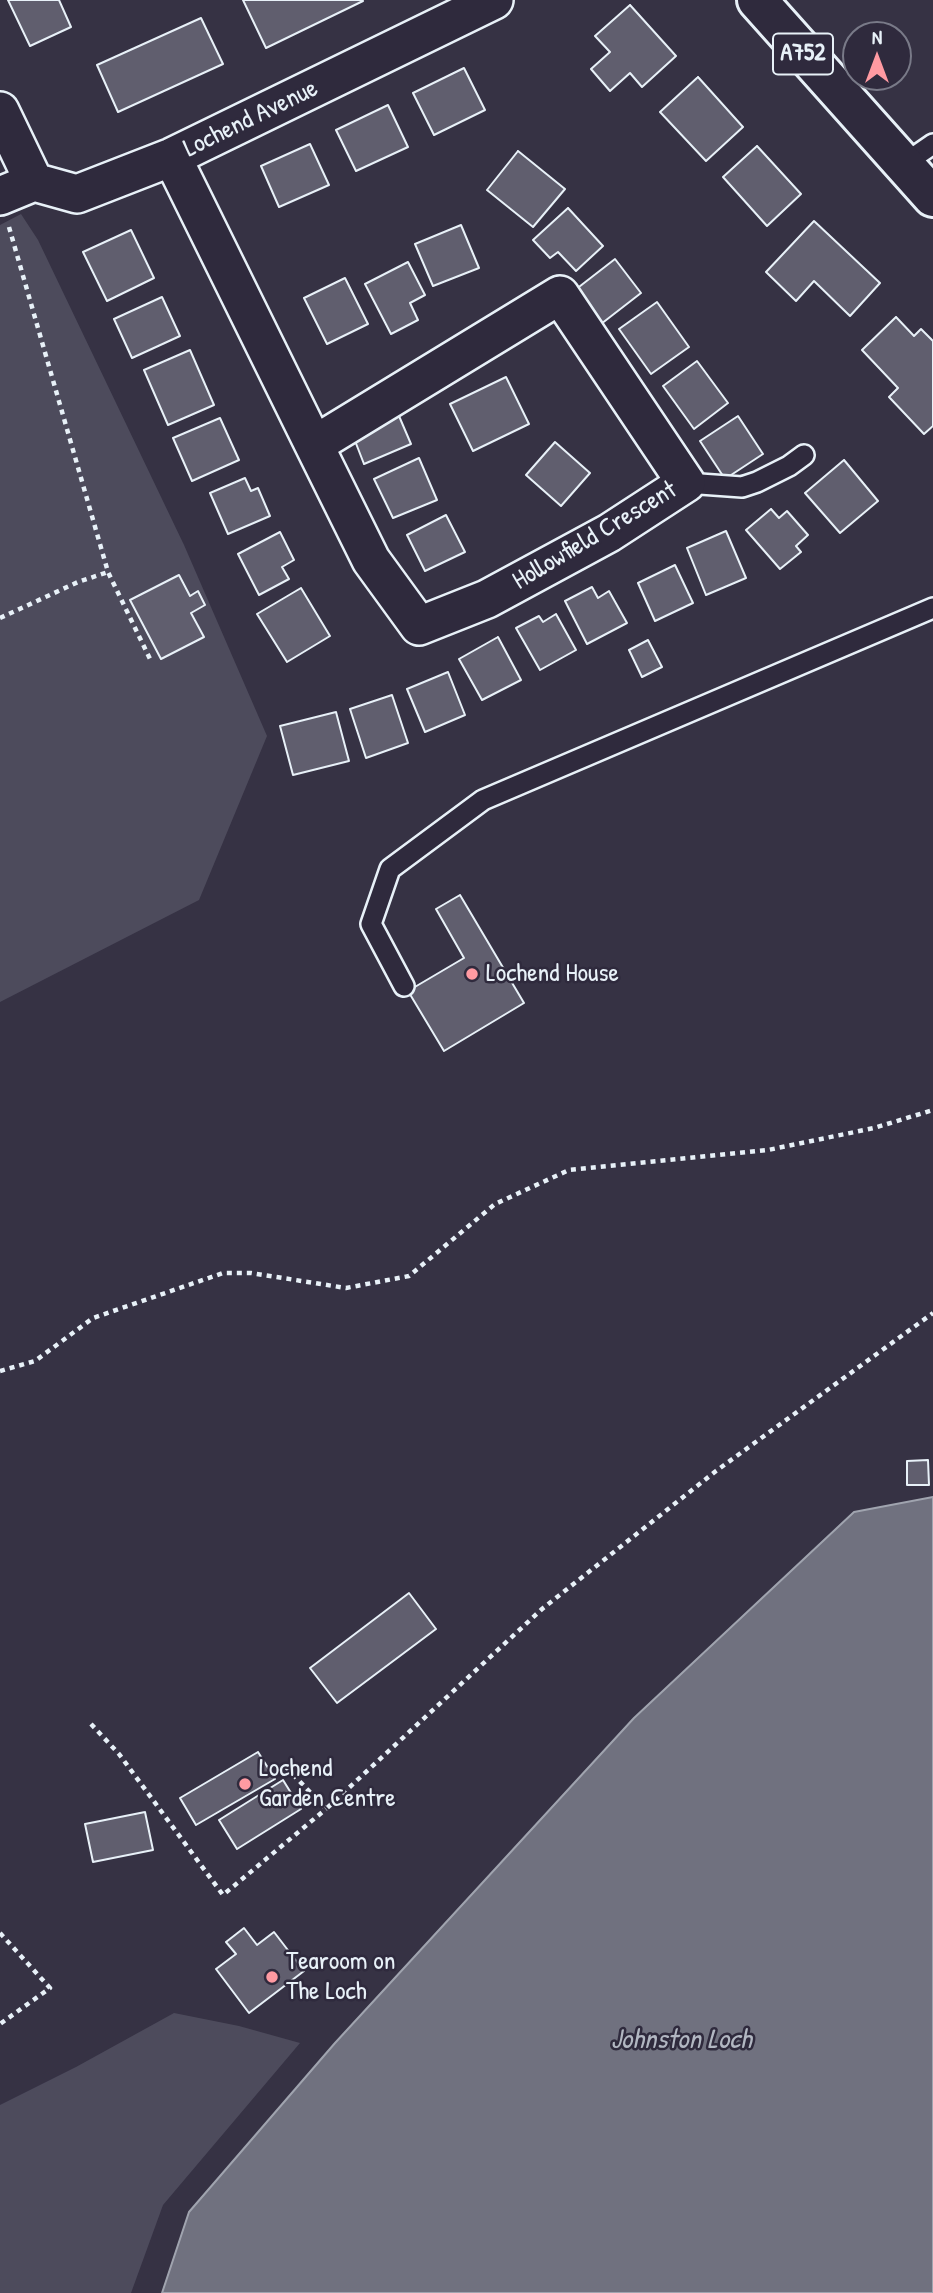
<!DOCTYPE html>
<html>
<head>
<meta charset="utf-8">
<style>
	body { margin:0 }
	#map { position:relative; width:933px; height:2293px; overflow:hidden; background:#363244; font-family:"Patrick Hand",sans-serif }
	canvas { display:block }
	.north { position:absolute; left:842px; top:21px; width:70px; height:70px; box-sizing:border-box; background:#2f2a3d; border:2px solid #797a88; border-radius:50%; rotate:0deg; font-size:19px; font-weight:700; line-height:28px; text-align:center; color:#e8f1f8 }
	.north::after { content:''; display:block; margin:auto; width:24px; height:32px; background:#ff9aa2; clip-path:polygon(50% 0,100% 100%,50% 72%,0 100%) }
</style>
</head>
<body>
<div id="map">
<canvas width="933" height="2293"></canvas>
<div class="north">N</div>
</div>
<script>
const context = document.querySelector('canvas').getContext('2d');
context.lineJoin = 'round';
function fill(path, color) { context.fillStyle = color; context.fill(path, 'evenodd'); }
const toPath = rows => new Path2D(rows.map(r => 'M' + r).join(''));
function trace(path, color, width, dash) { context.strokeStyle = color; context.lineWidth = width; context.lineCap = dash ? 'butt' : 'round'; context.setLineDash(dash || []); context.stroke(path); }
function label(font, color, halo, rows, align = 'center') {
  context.font = font + ' "Patrick Hand",sans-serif'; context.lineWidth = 5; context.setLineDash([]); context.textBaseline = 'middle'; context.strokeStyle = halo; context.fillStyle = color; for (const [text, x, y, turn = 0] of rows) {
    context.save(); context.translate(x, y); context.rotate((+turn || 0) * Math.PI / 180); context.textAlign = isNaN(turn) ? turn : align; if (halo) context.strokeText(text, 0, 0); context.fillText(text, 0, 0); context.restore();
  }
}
fill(toPath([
	[21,214,38,240,184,545,267,736,199,900,0,1002,0,225],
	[174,2013,239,2026,300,2043,163,2205,131,2293,0,2293,0,2105,76,2067]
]), '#4d4b5c');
const water = toPath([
	[933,1497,933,2293,162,2293,189,2212,335,2043,634,1718,854,1512,933,1497]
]);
fill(water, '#70717f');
trace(water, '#a0a4af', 2);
const building = toPath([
	[8,0,59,0,71,27,30,46,8,0],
	[243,0,362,0,363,1,266,48,243,0],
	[630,5,676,56,642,87,630,73,610,91,591,69,610,52,595,36,630,5],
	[201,18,223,64,118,112,97,65,201,18],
	[464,68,485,110,434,135,413,93,464,68],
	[698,77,743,127,706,161,660,112,698,77],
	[388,105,408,147,356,171,336,130,388,105],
	[310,144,329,185,279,207,261,166,310,144],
	[757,146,801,194,767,226,723,177,757,146],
	[518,151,565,189,533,227,487,190,518,151],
	[568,208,603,246,576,271,558,252,550,258,533,240,568,208],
	[814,221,880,283,850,316,814,281,796,301,766,272,814,221],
	[461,225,479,268,433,286,415,244,461,225],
	[131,230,154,278,107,301,83,252,131,230],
	[615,259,641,293,601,324,575,290,615,259],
	[408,262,425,295,410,303,418,320,391,334,365,284,408,262],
	[345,278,368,324,327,344,304,298,345,278],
	[162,297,180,336,132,358,114,319,162,297],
	[657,302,689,347,651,374,619,329,657,302],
	[896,317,914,336,921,329,933,341,933,426,924,434,889,397,898,388,862,350,896,317],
	[190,350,214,405,168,425,144,370,190,350],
	[697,361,728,403,694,429,663,386,697,361],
	[506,377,529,424,473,451,450,404,506,377],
	[396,409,411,444,364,464,350,428,396,409],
	[738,416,763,454,725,479,700,441,738,416],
	[220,418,239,460,192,481,173,438,220,418],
	[555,442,590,473,561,506,526,475,555,442],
	[419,458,437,500,393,518,374,479,419,458],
	[844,460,878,501,840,533,805,493,844,460],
	[245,478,251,491,258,488,270,516,228,534,210,493,245,478],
	[771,509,779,518,787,511,808,535,796,546,801,552,780,569,746,530,771,509],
	[446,515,465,552,425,571,407,535,446,515],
	[726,531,746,578,706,595,687,548,726,531],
	[280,532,294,560,282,567,289,579,259,595,238,554,280,532],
	[675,565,693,603,655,621,638,583,675,565],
	[179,575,190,596,198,591,205,605,191,613,204,637,161,659,130,600,179,575],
	[592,587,598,598,609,591,627,623,587,644,565,601,592,587],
	[301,588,330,636,287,662,257,614,301,588],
	[556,614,576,650,540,670,516,628,539,616,543,622,556,614],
	[498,637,521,680,482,700,459,659,498,637],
	[648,640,662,667,642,677,629,650,648,640],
	[448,672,465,715,425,732,407,689,448,672],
	[392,695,408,743,366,758,350,709,392,695],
	[336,712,349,761,293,775,280,726,336,712],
	[460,895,524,1003,444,1051,408,991,464,958,436,909,460,895],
	[928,1460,929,1485,907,1485,907,1461,928,1460],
	[409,1593,436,1629,337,1703,310,1668,409,1593],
	[258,1752,275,1779,196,1825,180,1798,258,1752],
	[283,1780,301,1809,237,1849,219,1820,283,1780],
	[145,1812,153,1850,93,1862,85,1824,145,1812],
	[244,1928,257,1945,274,1932,304,1971,249,2013,216,1969,236,1954,226,1942,244,1928]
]);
fill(building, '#605e6e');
trace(building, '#e8f1f8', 2);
const service = toPath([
	[904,164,933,144],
	[686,483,742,487,757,482,789,466,804,455],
	[404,986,371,924,390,869,483,800,933,608]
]);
const minor = toPath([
	[0,111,34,182],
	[172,157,314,445,371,560,419,626,487,599,609,533,686,483,560,295,314,445],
	[0,196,34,182,77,194,172,157,494,0]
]);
const primary = toPath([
	[757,0,933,197]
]);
trace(service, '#e8f1f8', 24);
trace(minor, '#e8f1f8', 42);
trace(primary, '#e8f1f8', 44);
trace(toPath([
	[9,227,108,572,151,661],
	[0,618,78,582,108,572],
	[0,1371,35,1361,93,1318,223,1273,251,1273,346,1288,409,1276,495,1204,569,1170,768,1150,874,1128,933,1110],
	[91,1724,119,1754,223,1895,326,1809],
	[286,1767,326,1809,542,1609,716,1471,933,1313],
	[0,1933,50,1988,0,2024]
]), '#e8f1f8', 4.5, [5, 5]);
trace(service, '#2f2a3d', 19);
trace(minor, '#2f2a3d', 37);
trace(primary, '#2f2a3d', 38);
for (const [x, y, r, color] of [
	[472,974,7,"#ff9aa2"],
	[245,1784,7,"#ff9aa2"],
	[272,1977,7,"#ff9aa2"]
]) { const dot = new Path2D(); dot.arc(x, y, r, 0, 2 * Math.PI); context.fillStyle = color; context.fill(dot); trace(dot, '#2f2a3d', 2.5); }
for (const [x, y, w] of [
	[803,54,60]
]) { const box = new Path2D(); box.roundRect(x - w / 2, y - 20.5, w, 41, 5); context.fillStyle = '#2f2a3d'; context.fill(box); trace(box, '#e8f1f8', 2); }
label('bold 24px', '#e8f1f8', null, [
	["A752",803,54]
]);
label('26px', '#e8f1f8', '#2f2a3d', [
	["Lochend Avenue",251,119,-26],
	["Hollowfield Crescent",595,536,-31]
]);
label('26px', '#e8f1f8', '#2f2a3d', [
	["Lochend House",486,974],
	["Lochend",259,1769],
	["Garden Centre",259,1799],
	["Tearoom on",286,1962],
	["The Loch",286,1992]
], 'left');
label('italic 28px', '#b2b7c2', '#2f2a3d', [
	["Johnston Loch",681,2041]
]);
</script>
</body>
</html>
